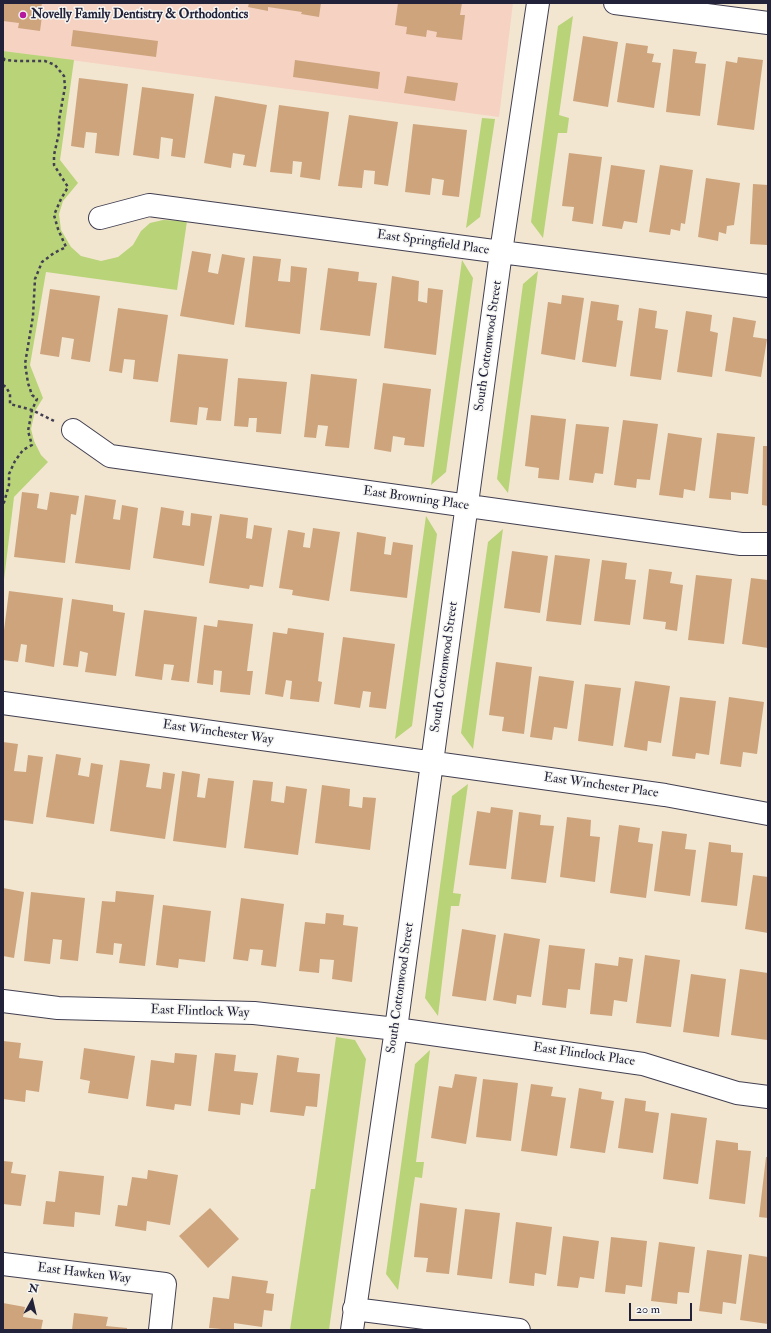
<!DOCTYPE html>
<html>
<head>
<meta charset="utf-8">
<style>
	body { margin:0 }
	#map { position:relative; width:771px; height:1333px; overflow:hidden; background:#f2e6d0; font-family:"IM FELL Double Pica",serif }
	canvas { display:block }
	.frame { position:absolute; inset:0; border:4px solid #22223b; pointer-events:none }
	.north { position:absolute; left:12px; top:1281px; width:40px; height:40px; -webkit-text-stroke:3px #f6f6f2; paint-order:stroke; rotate:8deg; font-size:11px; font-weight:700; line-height:16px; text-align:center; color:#22223b }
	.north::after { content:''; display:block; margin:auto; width:14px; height:18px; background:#22223b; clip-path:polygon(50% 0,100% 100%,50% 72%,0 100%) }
	.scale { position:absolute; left:629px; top:1303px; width:63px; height:18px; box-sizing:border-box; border:2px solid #22223b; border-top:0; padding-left:5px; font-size:12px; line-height:14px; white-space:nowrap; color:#22223b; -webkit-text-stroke:3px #f6f6f2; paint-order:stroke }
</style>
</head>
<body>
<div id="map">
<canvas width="771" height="1333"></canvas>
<div class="frame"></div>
<div class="north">N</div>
<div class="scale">20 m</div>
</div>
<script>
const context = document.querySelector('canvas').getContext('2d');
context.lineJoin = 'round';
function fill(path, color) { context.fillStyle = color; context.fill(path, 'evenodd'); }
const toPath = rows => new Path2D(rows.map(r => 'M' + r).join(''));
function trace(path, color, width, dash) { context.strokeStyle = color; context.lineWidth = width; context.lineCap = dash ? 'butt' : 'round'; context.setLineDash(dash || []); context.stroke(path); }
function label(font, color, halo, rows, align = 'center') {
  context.font = font + ' "IM FELL Double Pica",serif'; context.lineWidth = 3; context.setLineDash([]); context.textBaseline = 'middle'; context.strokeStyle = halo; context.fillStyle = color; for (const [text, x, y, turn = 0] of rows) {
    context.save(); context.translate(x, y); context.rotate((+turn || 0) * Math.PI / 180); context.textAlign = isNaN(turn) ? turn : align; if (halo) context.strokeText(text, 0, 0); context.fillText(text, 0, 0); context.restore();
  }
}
fill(toPath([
	[3,3,513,3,499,117,3,51]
]), '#f6d2c3');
fill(toPath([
	[573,16,559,115,569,118,567,133,558,133,543,238,531,222,558,26],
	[3,51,74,60,60,160,78,183,63,201,59,214,61,230,71,247,81,256,101,261,118,257,133,245,141,231,150,223,163,220,187,221,177,290,46,272,30,365,43,398,35,411,31,429,34,441,41,455,48,462,14,497,3,588],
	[482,118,495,119,480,217,466,228],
	[462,260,473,278,446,472,431,485],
	[538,271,508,493,497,479,523,284],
	[426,516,437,534,412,726,395,739],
	[503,529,473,749,461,733,488,542],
	[468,784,453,893,461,894,459,906,451,906,438,1016,425,998,452,796],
	[336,1037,355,1040,366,1059,329,1330,290,1330,311,1189,315,1189],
	[430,1050,416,1162,424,1162,422,1178,415,1177,398,1290,386,1274,415,1064]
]), '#b9d378');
fill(toPath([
	[3,3,42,3,41,9,43,9,40,31,18,28,19,23,3,21],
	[249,3,321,3,319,17,301,14,302,12,268,7,268,11,248,7],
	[398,3,462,3,460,15,465,15,462,40,436,37,437,32,427,30,426,37,406,34,407,27,395,25],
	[73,30,158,41,156,57,71,46],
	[583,36,618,42,608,107,573,101],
	[626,43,648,46,647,53,654,54,652,62,661,63,654,108,617,102],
	[673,49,697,52,695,63,706,64,700,116,666,112],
	[738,57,763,60,754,130,717,125,726,61,737,63],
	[295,60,380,72,378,89,293,77],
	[407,76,458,83,455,101,404,93],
	[79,78,128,84,119,156,95,153,97,133,86,132,84,148,71,146],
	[142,87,194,94,185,158,171,156,173,139,161,137,159,159,133,155],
	[215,96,267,105,256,167,243,165,245,155,233,153,231,168,204,163],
	[279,105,329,112,320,180,300,177,302,162,293,161,292,174,270,172],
	[349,115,398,122,388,186,374,184,375,171,364,170,362,188,338,186],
	[413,124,467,130,459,197,442,195,444,180,432,178,430,195,405,192],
	[569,153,602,157,593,224,572,221,574,207,562,206],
	[611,165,645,170,637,223,624,221,622,229,602,226],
	[660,165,693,170,685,224,681,223,680,231,671,229,670,235,649,232],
	[706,178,740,183,734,225,727,226,726,234,719,232,718,241,698,237],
	[753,184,768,185,768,245,750,244],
	[192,251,211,254,208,272,218,274,222,254,245,258,234,325,180,316],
	[253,256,281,259,278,281,290,282,291,266,307,268,300,334,245,327],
	[328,268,359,272,358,281,377,283,370,336,320,330],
	[392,276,419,281,418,301,427,303,428,288,443,290,436,355,384,348],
	[50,289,100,296,90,362,71,359,74,339,62,337,59,357,40,354],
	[562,295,584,298,575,360,541,354,548,302,561,304],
	[591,301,619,305,617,320,623,321,616,367,582,362],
	[118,308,168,315,158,382,133,379,135,360,124,359,122,373,109,371],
	[639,308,657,311,655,328,668,330,661,380,630,376],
	[686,311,712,315,710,331,718,333,712,377,677,372],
	[733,317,756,321,753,337,767,339,761,377,725,371],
	[178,354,228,359,221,421,206,420,208,408,199,407,197,425,170,422],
	[311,374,357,379,349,448,325,446,328,426,318,425,316,438,304,437],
	[238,378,287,382,281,434,256,432,257,418,249,418,248,427,234,426],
	[383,383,431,389,424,447,404,445,405,438,393,436,391,452,374,449],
	[531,415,566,419,559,480,538,478,539,468,525,466],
	[623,420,658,424,650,480,637,479,636,488,614,485],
	[576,424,609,427,603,474,595,473,593,483,569,480],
	[668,433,702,438,695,491,684,489,683,498,659,495],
	[717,433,755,437,748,494,731,492,731,500,709,498],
	[763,446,768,446,768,506,762,505],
	[22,492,39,494,37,508,47,510,50,492,79,496,76,515,71,514,65,563,14,557],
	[85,495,116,500,113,519,120,520,122,505,138,508,130,570,75,563],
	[161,507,184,511,182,525,190,526,191,513,212,516,204,566,153,558],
	[220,514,248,518,246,538,252,539,254,525,272,528,263,587,250,585,249,589,209,583],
	[313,528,340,532,329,601,292,595,293,590,279,588,288,530,305,533,303,547,310,548],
	[357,532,386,537,384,554,391,555,393,542,413,545,407,598,350,591],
	[512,551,548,556,540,613,504,608],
	[555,555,590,559,581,625,546,621],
	[602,560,627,563,625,579,636,580,630,625,594,621],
	[649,569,672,572,670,583,683,585,677,631,665,629,666,622,643,619],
	[696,575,732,579,724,644,688,640],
	[751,578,768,580,768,648,742,644],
	[9,591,63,598,54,667,25,662,27,645,21,644,18,662,3,660,3,638],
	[72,599,113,605,113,611,125,613,116,676,85,672,88,653,80,651,78,667,63,665],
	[144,610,197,617,189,682,171,680,174,665,164,664,162,680,135,676],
	[218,620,253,624,247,671,253,671,250,695,220,692,222,671,214,670,213,685,197,683,204,625,217,627],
	[288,628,324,633,318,681,322,682,319,702,290,699,292,681,286,680,283,697,265,694,273,632,287,634],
	[343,637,395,644,386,709,369,707,371,692,363,691,360,708,334,704],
	[496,662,532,667,524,734,502,731,504,717,489,715],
	[539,676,574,681,567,729,554,727,552,740,530,737],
	[635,681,670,686,661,743,648,741,647,751,624,747],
	[585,684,621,688,613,746,578,741],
	[680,697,716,701,709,755,696,753,695,759,672,756],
	[729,697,764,702,757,754,743,752,741,767,720,764],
	[3,742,18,744,14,771,26,772,28,755,43,757,33,824,3,820],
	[56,754,81,758,78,775,89,777,91,763,103,765,94,824,46,817],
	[120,760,150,764,146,787,161,789,163,772,175,774,165,839,110,831],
	[182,771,200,774,197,797,205,798,208,778,234,781,226,848,173,841],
	[253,780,273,782,271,801,284,803,286,786,307,789,298,855,244,848],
	[322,785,350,789,349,806,362,808,363,797,376,798,370,850,315,843],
	[491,807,513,810,506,869,469,865,477,811,490,813],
	[519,812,541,815,540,825,554,826,546,883,511,879],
	[567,817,591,820,590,836,600,837,595,882,560,877],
	[619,825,640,828,638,842,653,844,646,898,610,893],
	[662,831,687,834,685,849,696,850,690,896,654,891],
	[709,842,731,845,731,852,743,853,737,906,701,902],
	[753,875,768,877,768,933,745,929],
	[3,888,24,892,14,958,3,956],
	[116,891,154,895,145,966,119,963,122,944,114,943,113,955,96,953,102,901,115,902],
	[31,892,85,898,78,961,60,959,62,940,53,939,50,964,24,961],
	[241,898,284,904,276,967,261,965,263,950,250,949,248,961,233,959],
	[163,905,211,911,205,962,179,959,178,968,156,965],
	[326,913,344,915,343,925,358,927,352,982,332,979,334,960,320,959,319,973,299,971,305,922,325,924],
	[462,929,496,935,486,1001,452,996],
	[504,933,540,939,531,997,517,995,516,1004,493,1000],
	[549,945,585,949,580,990,568,989,566,1008,542,1005],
	[645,955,680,960,671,1027,636,1023],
	[619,957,633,959,627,1002,614,1000,612,1016,590,1014,595,963,618,966],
	[740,969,768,973,768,1029,767,1040,731,1035],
	[691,974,726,979,719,1037,683,1032],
	[3,1041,21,1043,19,1058,43,1061,39,1092,26,1090,25,1102,3,1099],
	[84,1048,135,1056,128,1099,88,1093,90,1081,80,1079],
	[175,1053,197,1055,191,1106,175,1104,174,1110,146,1106,151,1060,174,1063],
	[215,1053,236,1055,234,1071,258,1073,253,1105,241,1103,240,1115,208,1111],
	[277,1055,299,1058,297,1072,320,1074,317,1107,306,1106,304,1116,270,1112],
	[455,1074,477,1077,466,1144,431,1138,439,1086,452,1088],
	[483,1079,518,1083,511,1141,476,1137],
	[531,1084,553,1087,551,1096,566,1098,557,1156,521,1151],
	[579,1088,602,1092,601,1099,614,1101,605,1153,570,1148],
	[625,1098,646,1101,645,1111,659,1113,653,1153,618,1148],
	[671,1113,707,1118,698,1184,663,1179],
	[716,1140,738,1143,738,1150,751,1151,745,1204,709,1199],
	[766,1157,768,1157,768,1218,759,1217],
	[3,1161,13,1162,11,1173,26,1175,21,1206,3,1204],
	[148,1170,178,1175,170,1225,147,1221,146,1231,115,1226,118,1205,127,1206,132,1177,147,1179],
	[59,1171,104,1176,100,1215,75,1212,74,1227,43,1224,46,1201,55,1202],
	[420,1203,457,1208,449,1274,426,1272,428,1258,414,1257],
	[210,1208,239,1239,208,1268,179,1236],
	[465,1209,500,1213,492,1279,457,1275],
	[516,1222,552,1227,546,1275,535,1273,534,1286,509,1283],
	[563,1236,599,1241,594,1279,580,1277,578,1288,557,1286],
	[611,1237,647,1241,642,1287,626,1285,625,1294,605,1292],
	[659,1242,695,1247,689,1293,678,1292,677,1304,651,1301],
	[707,1250,742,1255,736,1304,723,1302,722,1314,699,1311],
	[749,1254,768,1257,768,1324,740,1320],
	[232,1276,268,1281,266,1293,274,1294,272,1311,264,1310,262,1327,234,1323,234,1330,209,1328,213,1297,229,1299],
	[3,1303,25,1307,23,1317,43,1320,41,1330,3,1330],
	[74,1313,108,1317,106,1326,127,1328,127,1330,72,1330]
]), '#cea47d');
const minor = toPath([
	[615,3,768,23],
	[100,218,149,205,501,252,768,286],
	[73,430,110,456,741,544,768,544],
	[3,703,665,795,768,814],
	[3,1001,58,1008,254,1013,396,1029,643,1064,737,1093,768,1097],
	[3,1264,165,1284,160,1330],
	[354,1309,519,1330],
	[352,1330,396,1029,501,252,538,3]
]);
trace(minor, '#413f51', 24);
trace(toPath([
	[3,58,5,60,18,61,45,61,55,65,64,76,65,87,59,120,59,133,54,155,54,165,68,187,61,199,54,215,58,229,66,247,54,253,42,262,35,279,33,316,25,364,28,383,32,395,37,399,32,410,28,431,32,445,23,450,15,461,9,474,9,485,3,506],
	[3,385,6,387,10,394,10,404,32,410,54,421]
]), '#413f51', 2.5, [3, 3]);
trace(minor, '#fff', 22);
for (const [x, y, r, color] of [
	[23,15,4,"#b5179e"]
]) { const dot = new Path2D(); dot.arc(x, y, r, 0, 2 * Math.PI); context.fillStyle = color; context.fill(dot); trace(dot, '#f6f6f2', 1.5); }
label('bold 13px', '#22223b', '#f6f6f2', [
	["Novelly Family Dentistry & Orthodontics",31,15]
], 'left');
label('13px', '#22223b', '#f6f6f2', [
	["East Springfield Place",433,243,8],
	["South Cottonwood Street",489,346,-82],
	["East Browning Place",416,499,8],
	["South Cottonwood Street",445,667,-82],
	["East Winchester Way",218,733,8],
	["East Winchester Place",601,786,8],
	["South Cottonwood Street",401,988,-82],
	["East Flintlock Way",200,1012,2],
	["East Flintlock Place",584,1055,8],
	["East Hawken Way",84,1274,7]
]);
</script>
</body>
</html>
